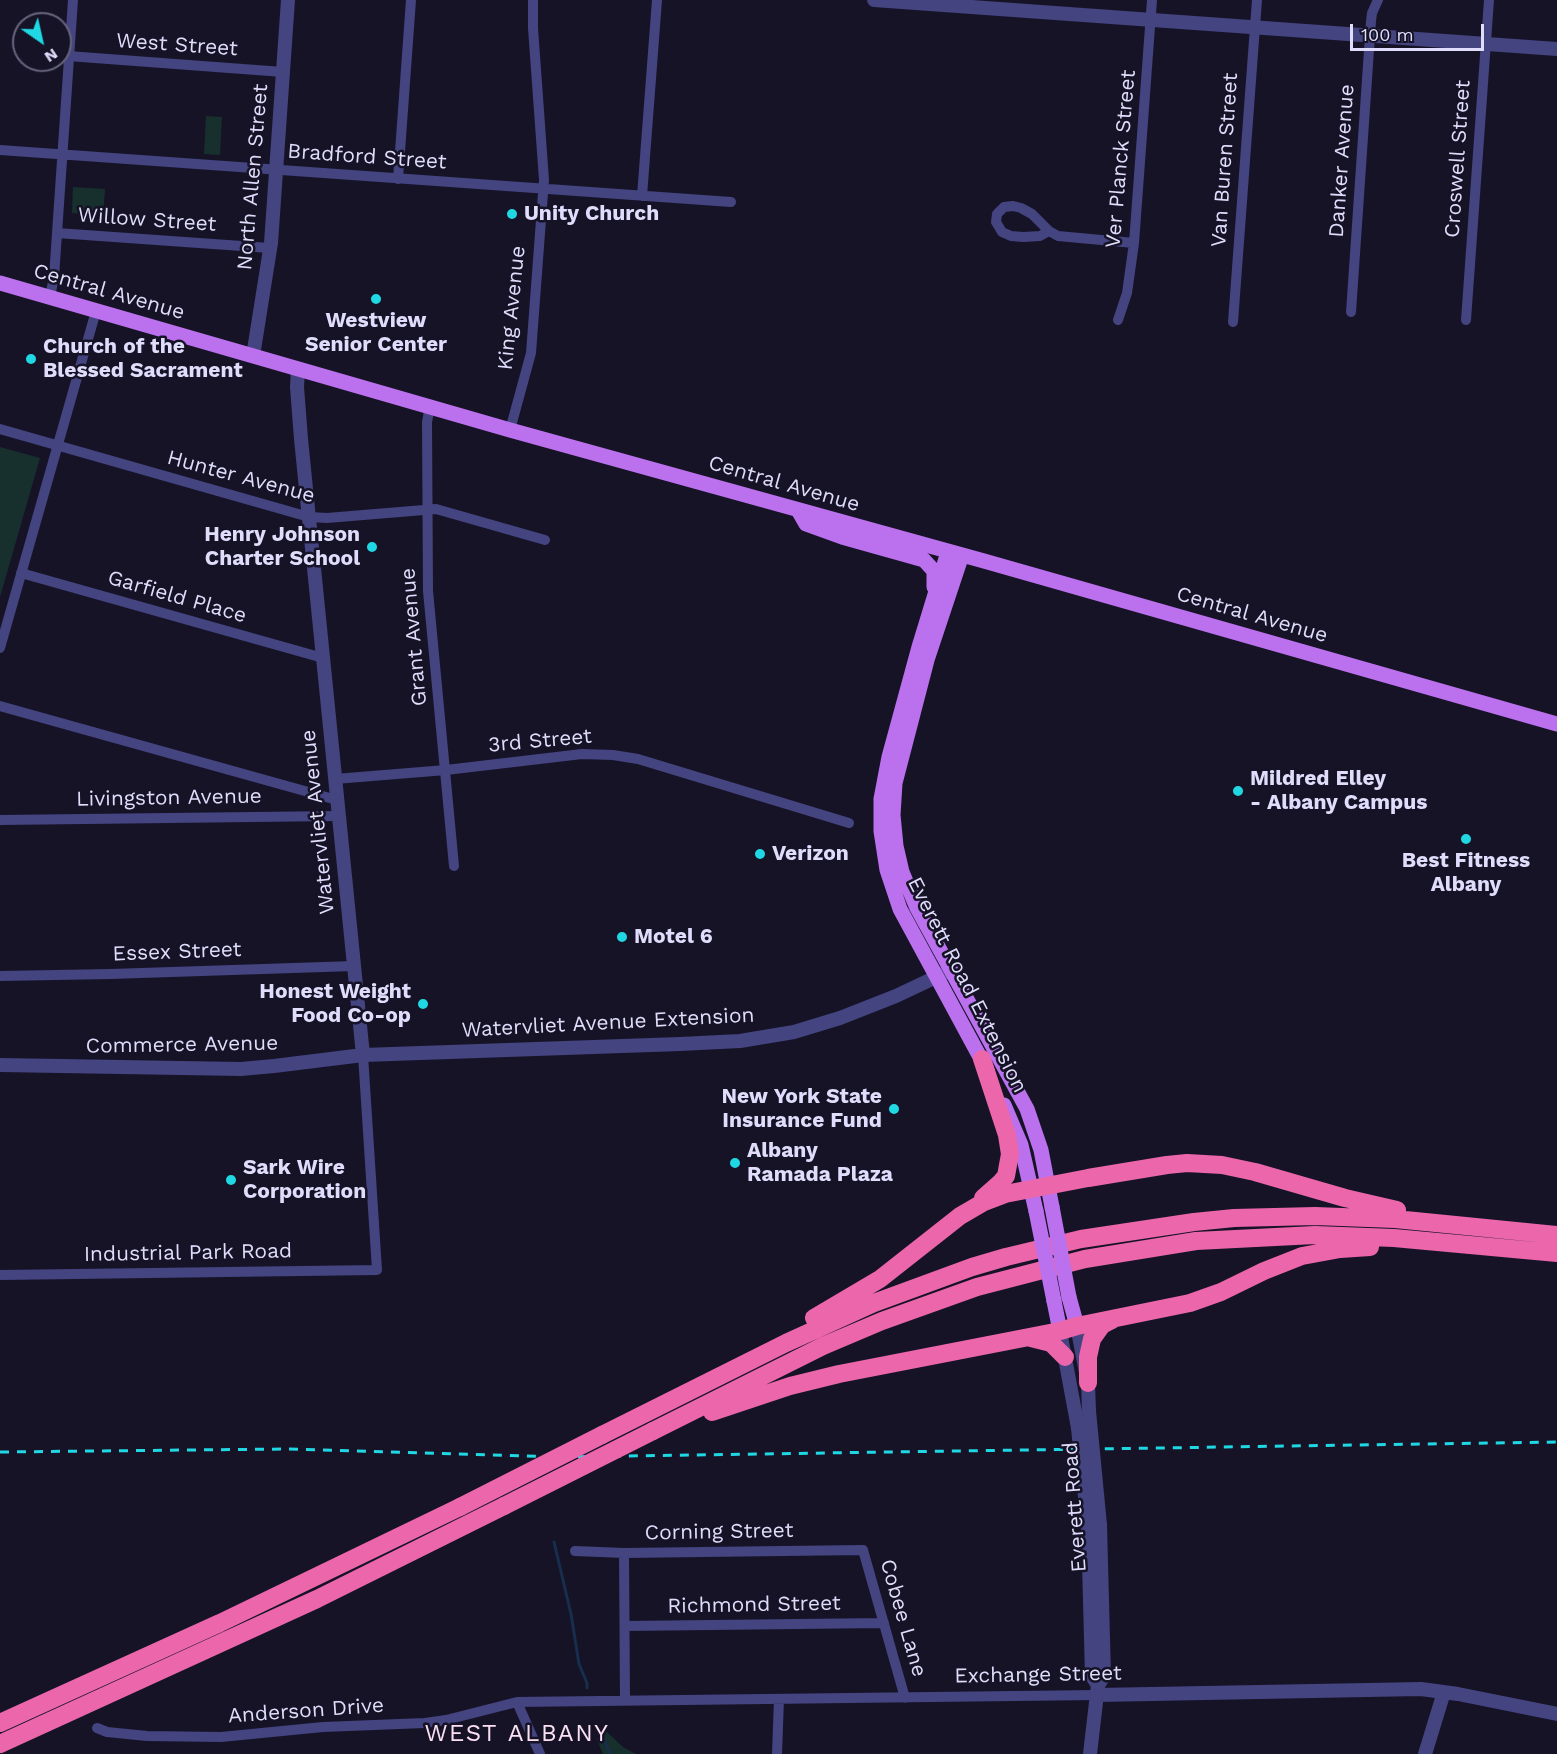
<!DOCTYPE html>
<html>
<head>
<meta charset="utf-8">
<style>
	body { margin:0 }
	#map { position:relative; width:1557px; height:1754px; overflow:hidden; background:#161327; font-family:"Work Sans",sans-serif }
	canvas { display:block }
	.north { position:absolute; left:12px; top:12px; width:60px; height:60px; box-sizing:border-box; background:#161327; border:2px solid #66647c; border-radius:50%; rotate:146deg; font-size:16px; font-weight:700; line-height:24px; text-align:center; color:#dfddfb }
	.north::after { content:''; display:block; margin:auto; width:21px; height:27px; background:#20d8e4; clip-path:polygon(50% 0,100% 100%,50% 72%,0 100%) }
	.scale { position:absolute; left:1350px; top:24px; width:134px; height:27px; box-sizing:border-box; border:3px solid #dfddfb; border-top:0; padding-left:8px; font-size:18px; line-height:21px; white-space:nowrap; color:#dfddfb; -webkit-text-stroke:4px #161327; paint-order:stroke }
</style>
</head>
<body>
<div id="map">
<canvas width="1557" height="1754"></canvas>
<div class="north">N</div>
<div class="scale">100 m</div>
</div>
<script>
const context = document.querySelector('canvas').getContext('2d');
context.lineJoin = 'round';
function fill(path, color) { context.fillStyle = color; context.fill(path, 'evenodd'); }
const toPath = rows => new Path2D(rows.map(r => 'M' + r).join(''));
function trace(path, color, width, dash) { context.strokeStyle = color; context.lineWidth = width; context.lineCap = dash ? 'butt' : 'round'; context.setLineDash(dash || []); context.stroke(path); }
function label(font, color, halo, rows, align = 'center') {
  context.font = font + ' "Work Sans",sans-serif'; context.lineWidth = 5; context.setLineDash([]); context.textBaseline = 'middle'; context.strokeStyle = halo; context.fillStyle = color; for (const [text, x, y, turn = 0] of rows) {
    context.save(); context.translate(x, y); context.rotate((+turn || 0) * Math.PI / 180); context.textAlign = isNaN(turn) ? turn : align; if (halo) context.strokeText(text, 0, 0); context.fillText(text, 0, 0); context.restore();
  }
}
fill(toPath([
	[206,116,222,117,220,155,204,154],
	[73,187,105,189,103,215,72,213],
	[0,447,40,458,0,597],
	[602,1731,607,1732,623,1747,636,1754,603,1754,597,1740,599,1733]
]), '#17302e');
trace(toPath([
	[554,1542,571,1614,579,1664,587,1683,587,1688],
	[599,1733,604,1739,610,1754]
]), '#172e4c', 3);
trace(toPath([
	[68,56,283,72],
	[0,150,731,202],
	[398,179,411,0],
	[642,196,657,0],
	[1013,206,1021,208,1032,214,1049,231,1040,236,1023,237,1011,236,1002,232,996,222,997,214,1004,207,1013,206],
	[1049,231,1058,236,1134,243],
	[57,233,270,248],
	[50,297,54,277,73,0],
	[1351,312,1371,21,1372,13,1378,0],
	[1118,320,1127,293,1134,243,1152,0],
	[1466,320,1489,0],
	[1233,322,1257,0],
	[430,406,427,422,428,591,454,866],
	[0,429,309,517,327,518,436,509,545,540],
	[510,430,531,353,544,180,533,28,533,0],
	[21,573,323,658],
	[0,648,96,311],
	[0,706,337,800],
	[335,779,446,770,582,754,613,755,638,759,849,823],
	[0,820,338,816],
	[0,976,111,974,354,966],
	[0,1275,377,1270,363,1055],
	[575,1551,624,1553,863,1550,905,1698],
	[624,1553,625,1700],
	[625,1626,884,1623],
	[517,1702,540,1754],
	[97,1728,107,1732,147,1736,221,1737,323,1727,425,1723,446,1720,517,1702,1097,1695],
	[777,1754,779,1699]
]), '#444480', 10);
trace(toPath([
	[874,0,1557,49],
	[253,356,271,243,288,0],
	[298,369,297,387,301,439,363,1055],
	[0,1065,241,1069,274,1066,363,1055,680,1044,740,1041,794,1032,840,1018,896,996,951,970],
	[1077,1326,1088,1383,1089,1411],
	[1060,1331,1078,1428],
	[1088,1526,1092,1676,1098,1685],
	[1097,1695,1421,1689,1458,1694,1557,1714],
	[1090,1754,1098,1685,1104,1676,1100,1525],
	[1425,1754,1444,1692]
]), '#444480', 14);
trace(toPath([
	[0,283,510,430,984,561,1557,724],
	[798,510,806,524,842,537,924,560,934,571,934,587],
	[948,552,919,647,889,757,881,799,881,831,887,870,900,909,987,1070],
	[962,555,927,660,895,783,893,815,896,846,902,872,917,908,1027,1109,1041,1150,1052,1207],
	[1004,1105,1021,1145,1036,1211],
	[1069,1297,1077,1326],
	[1054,1301,1060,1331]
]), '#bb71ee', 15);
trace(toPath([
	[982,1059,1007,1135,1010,1154,1006,1176,1000,1183,983,1198],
	[814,1318,880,1279,960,1216,984,1202,1005,1194,1088,1178,1167,1165,1187,1163,1222,1165,1255,1172,1345,1198,1397,1210],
	[1031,1338,1051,1343,1065,1357],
	[1088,1383,1088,1357,1092,1339,1102,1325,1112,1320],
	[712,1412,790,1386,839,1374,1060,1331,1077,1326,1190,1303,1221,1292,1264,1271,1302,1256,1340,1249,1370,1247],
	[653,1431,823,1346,882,1321,977,1287,1085,1259,1196,1241,1315,1235,1394,1238,1557,1253],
	[602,1435,786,1343,874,1303,972,1267,1006,1257,1081,1239,1194,1222,1234,1218,1315,1216,1395,1219,1557,1235],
	[0,1723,220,1623,460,1507],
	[0,1744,317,1599,504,1506]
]), '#ec66ac', 18);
trace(toPath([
	[0,1452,286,1449,558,1457,1557,1442]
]), '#20d8e4', 3, [9, 8]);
trace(toPath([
	[1089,1411,1100,1525],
	[1078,1428,1088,1526]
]), '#444480', 14);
trace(toPath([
	[1052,1207,1069,1297],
	[1036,1211,1054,1301]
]), '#bb71ee', 15);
trace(toPath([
	[504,1506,653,1431],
	[460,1507,602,1435]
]), '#ec66ac', 18);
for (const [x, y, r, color] of [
	[512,214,6,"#20d8e4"],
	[376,299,6,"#20d8e4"],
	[31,359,6,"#20d8e4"],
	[372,547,6,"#20d8e4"],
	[1238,791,6,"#20d8e4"],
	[1466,839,6,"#20d8e4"],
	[760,854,6,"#20d8e4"],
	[622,937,6,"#20d8e4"],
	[423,1004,6,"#20d8e4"],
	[894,1109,6,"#20d8e4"],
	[735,1163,6,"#20d8e4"],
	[231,1180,6,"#20d8e4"]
]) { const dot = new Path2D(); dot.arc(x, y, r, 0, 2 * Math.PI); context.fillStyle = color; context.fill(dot); trace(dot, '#161327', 2); }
label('21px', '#dfddfb', '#161327', [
	["West Street",177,45,4],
	["Bradford Street",367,157,4],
	["Ver Planck Street",1121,159,-85],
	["Croswell Street",1458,159,-86],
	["Van Buren Street",1225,160,-86],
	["Danker Avenue",1342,161,-86],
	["North Allen Street",253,177,-85],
	["Willow Street",147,220,4],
	["Central Avenue",109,292,16],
	["King Avenue",512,308,-84],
	["Hunter Avenue",241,477,15],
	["Central Avenue",784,484,16],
	["Garfield Place",177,597,16],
	["Central Avenue",1252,615,16],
	["Grant Avenue",414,637,-95],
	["3rd Street",540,741,-5],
	["Livingston Avenue",169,798,-1],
	["Watervliet Avenue",318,822,-96],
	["Essex Street",177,952,-2],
	["Everett Road Extension",967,985,63],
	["Watervliet Avenue Extension",608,1023,-3],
	["Commerce Avenue",182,1045,-1],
	["Industrial Park Road",188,1253,-1],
	["Everett Road",1075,1507,-94],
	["Corning Street",719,1532,-1],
	["Richmond Street",754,1605,-1],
	["Cobee Lane",903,1618,74],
	["Exchange Street",1038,1675,-1],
	["Anderson Drive",306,1711,-4]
]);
label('bold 21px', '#dfddfb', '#161327', [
	["Unity Church",524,214],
	["Westview",376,321,"center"],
	["Senior Center",376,345,"center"],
	["Church of the",43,347],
	["Blessed Sacrament",43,371],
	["Henry Johnson",360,535,"right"],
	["Charter School",360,559,"right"],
	["Mildred Elley",1250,779],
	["- Albany Campus",1250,803],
	["Verizon",772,854],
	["Best Fitness",1466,861,"center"],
	["Albany",1466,885,"center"],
	["Motel 6",634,937],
	["Honest Weight",411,992,"right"],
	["Food Co-op",411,1016,"right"],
	["New York State",882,1097,"right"],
	["Insurance Fund",882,1121,"right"],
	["Albany",747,1151],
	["Ramada Plaza",747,1175],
	["Sark Wire",243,1168],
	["Corporation",243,1192]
], 'left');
context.letterSpacing = '1.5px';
label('24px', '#fbdff2', '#161327', [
	["WEST ALBANY",517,1734]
]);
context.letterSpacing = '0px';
</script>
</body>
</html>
